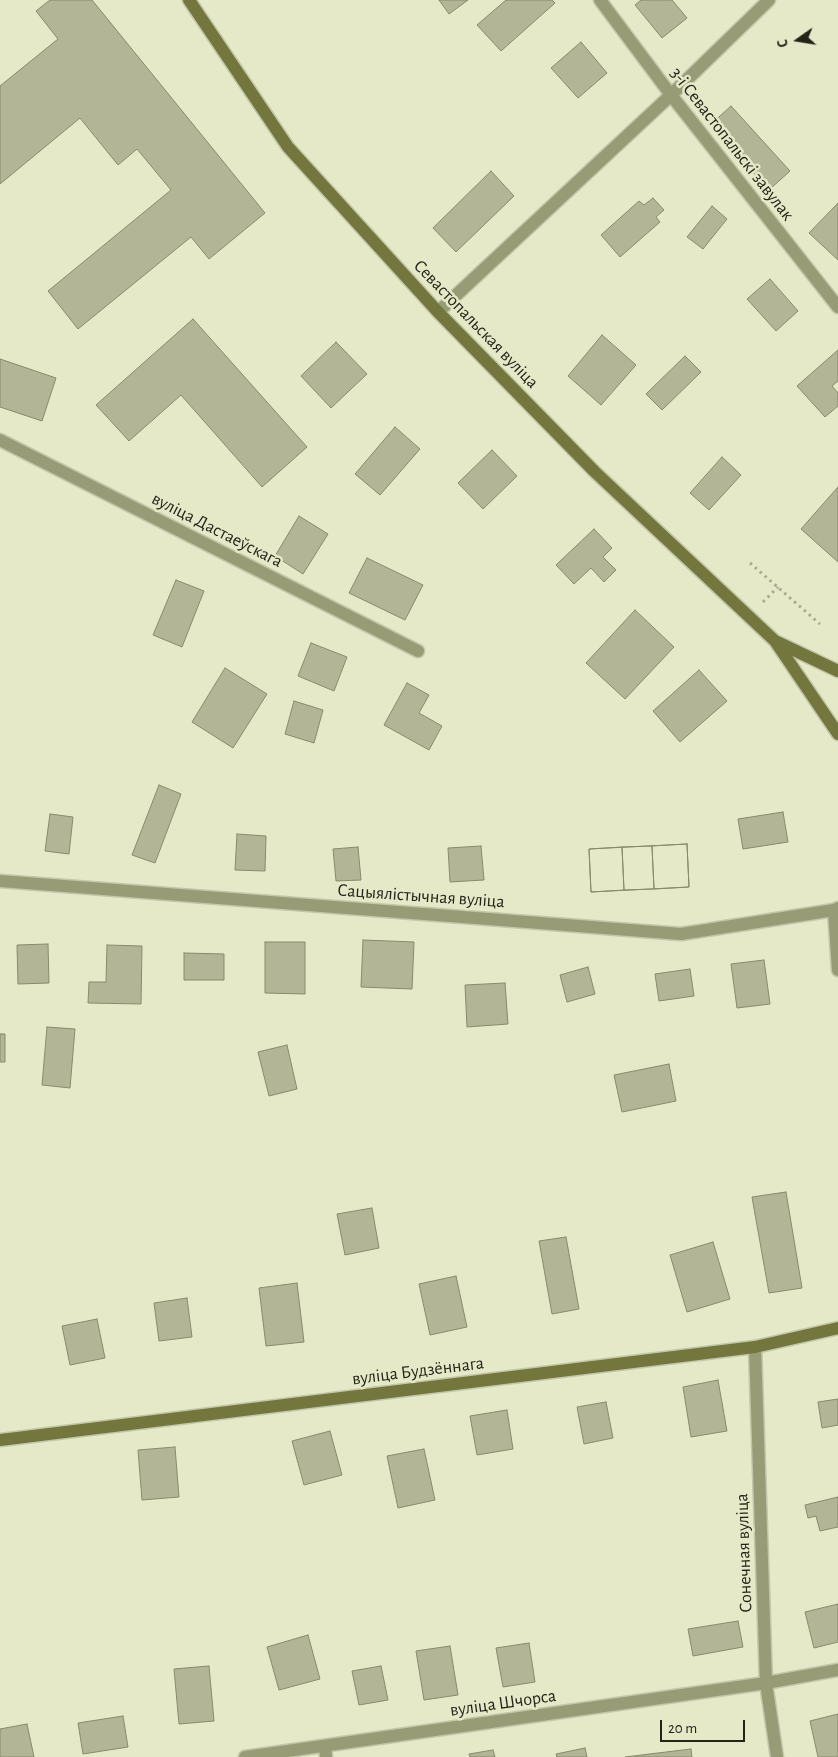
<!DOCTYPE html>
<html>
<head>
<meta charset="utf-8">
<style>
	body { margin:0 }
	#map { position:relative; width:838px; height:1757px; overflow:hidden; background:#e6e9c8; font-family:"Alegreya Sans",sans-serif }
	canvas { display:block }
	.north { position:absolute; left:773px; top:15px; width:50px; height:50px; -webkit-text-stroke:4px #e6e9c8; paint-order:stroke; rotate:257deg; font-size:14px; font-weight:700; line-height:20px; text-align:center; color:#232418 }
	.north::after { content:''; display:block; margin:auto; width:18px; height:22px; background:#232418; clip-path:polygon(50% 0,100% 100%,50% 72%,0 100%) }
	.scale { position:absolute; left:660px; top:1720px; width:85px; height:22px; box-sizing:border-box; border:2px solid #232418; border-top:0; padding-left:6px; font-size:15px; line-height:18px; white-space:nowrap; color:#232418; -webkit-text-stroke:4px #e6e9c8; paint-order:stroke }
</style>
</head>
<body>
<div id="map">
<canvas width="838" height="1757"></canvas>
<div class="north">С</div>
<div class="scale">20 m</div>
</div>
<script>
const context = document.querySelector('canvas').getContext('2d');
context.lineJoin = 'round';
function fill(path, color) { context.fillStyle = color; context.fill(path, 'evenodd'); }
const toPath = rows => new Path2D(rows.map(r => 'M' + r).join(''));
function trace(path, color, width, dash) { context.strokeStyle = color; context.lineWidth = width; context.lineCap = dash ? 'butt' : 'round'; context.setLineDash(dash || []); context.stroke(path); }
function label(font, color, halo, rows, align = 'center') {
  context.font = font + ' "Alegreya Sans",sans-serif'; context.lineWidth = 5; context.setLineDash([]); context.textBaseline = 'middle'; context.strokeStyle = halo; context.fillStyle = color; for (const [text, x, y, turn = 0] of rows) {
    context.save(); context.translate(x, y); context.rotate((+turn || 0) * Math.PI / 180); context.textAlign = isNaN(turn) ? turn : align; if (halo) context.strokeText(text, 0, 0); context.fillText(text, 0, 0); context.restore();
  }
}
const building = toPath([
	[50,0,92,0,265,213,209,259,191,237,78,329,48,291,171,190,137,149,118,165,80,118,0,184,0,86,58,39,36,11,50,0],
	[439,0,468,0,449,14,439,0],
	[506,0,552,0,555,3,501,51,477,25,506,0],
	[641,0,672,0,687,18,662,38,635,5,641,0],
	[581,42,607,73,578,98,551,68,581,42],
	[731,106,790,171,769,190,710,125,731,106],
	[491,171,514,196,456,252,433,228,491,171],
	[653,198,664,210,656,217,660,222,620,257,601,235,639,201,644,205,653,198],
	[838,203,838,260,809,233,838,203],
	[712,206,727,219,703,249,687,237,712,206],
	[770,279,798,311,776,331,747,299,770,279],
	[193,319,307,447,262,487,181,395,129,441,96,405,193,319],
	[602,335,636,365,601,405,568,376,602,335],
	[336,342,367,374,331,408,301,376,336,342],
	[838,350,838,381,832,386,838,393,838,406,825,417,797,386,838,350],
	[685,356,701,372,662,410,646,394,685,356],
	[0,359,56,378,42,421,0,407,0,359],
	[395,427,420,449,380,495,355,474,395,427],
	[492,450,517,476,483,509,458,483,492,450],
	[722,457,741,475,709,510,690,493,722,457],
	[838,487,838,562,801,529,838,487],
	[299,516,328,534,303,574,275,556,299,516],
	[594,529,612,548,603,557,616,570,604,582,591,568,574,584,556,565,594,529],
	[367,558,423,585,405,620,349,593,367,558],
	[176,580,204,591,182,647,153,635,176,580],
	[635,610,674,647,625,699,586,663,635,610],
	[311,643,347,657,334,691,298,676,311,643],
	[225,668,267,694,233,748,192,722,225,668],
	[699,670,727,701,680,742,653,711,699,670],
	[407,683,429,695,419,713,442,726,429,750,384,725,407,683],
	[294,701,323,710,314,743,285,734,294,701],
	[159,785,181,794,155,863,132,855,159,785],
	[783,812,788,842,743,849,738,819,783,812],
	[50,814,73,817,69,854,45,851,50,814],
	[237,834,266,836,265,871,235,870,237,834],
	[687,844,689,887,591,892,589,849,687,844],
	[687,844,689,887,654,889,652,846,687,844],
	[481,846,484,880,450,882,448,848,481,846],
	[652,846,654,889,624,890,622,847,652,846],
	[358,847,361,880,336,881,333,849,358,847],
	[622,847,624,890,591,892,589,849,622,847],
	[363,940,414,942,412,989,361,987,363,940],
	[265,942,305,942,305,994,265,993,265,942],
	[48,944,49,983,18,984,17,945,48,944],
	[107,945,142,946,141,1004,88,1003,89,982,106,982,107,945],
	[184,953,224,954,224,980,184,980,184,953],
	[764,960,770,1004,737,1008,731,964,764,960],
	[588,967,595,994,567,1002,560,975,588,967],
	[690,969,694,996,659,1001,655,974,690,969],
	[505,983,508,1024,467,1027,465,985,505,983],
	[47,1027,75,1029,70,1088,42,1085,47,1027],
	[0,1034,5,1034,5,1062,0,1062,0,1034],
	[287,1045,297,1089,269,1096,258,1052,287,1045],
	[669,1064,676,1101,622,1112,614,1075,669,1064],
	[786,1192,802,1288,769,1293,752,1197,786,1192],
	[372,1208,379,1248,345,1255,337,1214,372,1208],
	[566,1237,579,1309,552,1314,539,1241,566,1237],
	[713,1242,730,1299,687,1312,670,1255,713,1242],
	[456,1276,467,1327,430,1335,419,1284,456,1276],
	[297,1283,304,1342,266,1346,259,1288,297,1283],
	[187,1298,192,1337,159,1341,154,1303,187,1298],
	[97,1319,105,1358,70,1365,62,1326,97,1319],
	[718,1380,727,1431,691,1437,683,1387,718,1380],
	[838,1399,838,1425,822,1428,818,1402,838,1399],
	[606,1402,613,1438,584,1444,577,1407,606,1402],
	[507,1410,513,1449,477,1455,470,1416,507,1410],
	[330,1431,342,1475,304,1485,292,1441,330,1431],
	[175,1447,179,1497,142,1500,138,1450,175,1447],
	[424,1449,435,1500,398,1508,387,1456,424,1449],
	[838,1497,838,1527,820,1531,816,1516,808,1518,805,1505,838,1497],
	[838,1604,838,1642,814,1648,805,1612,838,1604],
	[738,1621,743,1647,693,1656,688,1629,738,1621],
	[308,1635,320,1679,279,1690,267,1647,308,1635],
	[529,1643,535,1682,503,1687,496,1648,529,1643],
	[450,1646,458,1695,424,1700,416,1651,450,1646],
	[209,1666,214,1721,179,1724,174,1669,209,1666],
	[381,1666,388,1700,359,1705,352,1671,381,1666],
	[838,1714,838,1757,818,1757,810,1721,838,1714],
	[123,1716,128,1747,83,1754,78,1723,123,1716],
	[27,1724,34,1757,0,1757,0,1729,27,1724],
	[585,1748,587,1757,557,1757,556,1754,585,1748],
	[691,1749,692,1757,625,1757,691,1749],
	[493,1750,495,1757,470,1757,469,1754,493,1750]
]);
fill(building, '#b3b696');
trace(building, '#878a6b', 1);
const lane = toPath([
	[438,312,671,95,769,0],
	[834,910,838,970],
	[325,1746,326,1757]
]);
const street = toPath([
	[600,0,671,95,838,307],
	[0,440,418,651],
	[0,881,681,934,834,910,838,908],
	[755,1347,766,1683,777,1757],
	[245,1757,766,1683,838,1670]
]);
const secondary = toPath([
	[189,0,288,147,438,312,595,472,775,641,838,734],
	[775,641,838,671],
	[0,1440,755,1347,838,1328]
]);
trace(lane, '#c3c6a8', 15);
trace(street, '#c3c6a8', 15);
trace(secondary, '#c3c6a8', 15);
trace(toPath([
	[750,563,820,624],
	[763,602,778,587]
]), '#a9ab91', 3, [2.5, 4]);
trace(lane, '#989c76', 12);
trace(street, '#989c76', 12);
trace(secondary, '#73773e', 12);
label('18px', '#232418', '#e6e9c8', [
	["3-і Севастопальскі завулак",732,144,52],
	["Севастопальская вуліца",476,324,46],
	["вуліца Дастаеўскага",217,530,27],
	["Сацыялістычная вуліца",421,896,4],
	["вуліца Будзённага",418,1371,-7],
	["Сонечная вуліца",744,1553,-92],
	["вуліца Шчорса",503,1703,-8]
]);
</script>
</body>
</html>
